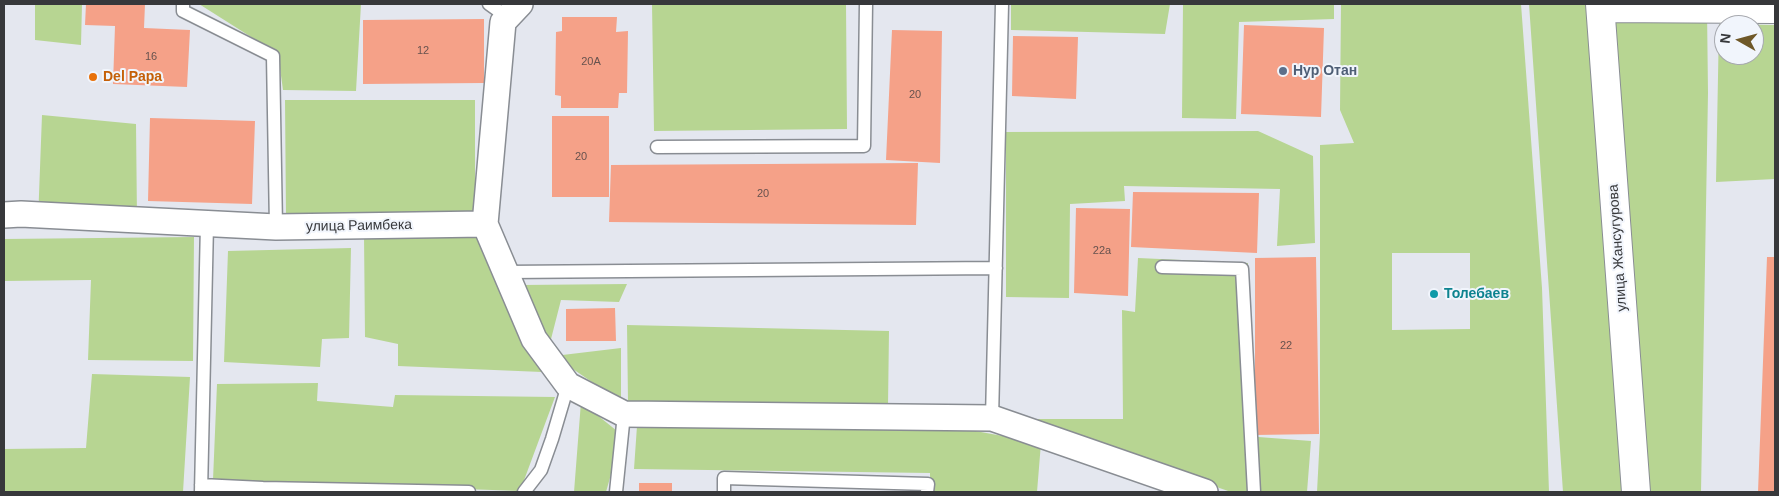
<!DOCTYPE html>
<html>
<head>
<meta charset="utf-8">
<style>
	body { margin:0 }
	#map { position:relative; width:1779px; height:496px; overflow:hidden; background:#e4e7ef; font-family:Helvetica,sans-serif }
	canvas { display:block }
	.frame { position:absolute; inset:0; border:5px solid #37383b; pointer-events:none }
	.north { position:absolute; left:1714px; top:15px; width:50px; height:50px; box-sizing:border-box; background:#f1f5fc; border:1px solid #a7a9af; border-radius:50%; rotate:277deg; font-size:14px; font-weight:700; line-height:20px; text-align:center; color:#37383b }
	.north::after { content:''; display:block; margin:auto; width:18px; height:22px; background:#6f5828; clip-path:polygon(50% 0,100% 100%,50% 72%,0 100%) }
</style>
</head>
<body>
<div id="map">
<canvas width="1779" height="496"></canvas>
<div class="frame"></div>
<div class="north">N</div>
</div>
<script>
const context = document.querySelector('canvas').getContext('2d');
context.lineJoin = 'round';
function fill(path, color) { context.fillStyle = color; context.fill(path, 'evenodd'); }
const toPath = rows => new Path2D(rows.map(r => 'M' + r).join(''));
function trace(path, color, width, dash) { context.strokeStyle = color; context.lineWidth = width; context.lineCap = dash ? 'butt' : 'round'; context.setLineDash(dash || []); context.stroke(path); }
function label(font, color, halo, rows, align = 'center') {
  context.font = font + ' Helvetica,sans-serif'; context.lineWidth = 4; context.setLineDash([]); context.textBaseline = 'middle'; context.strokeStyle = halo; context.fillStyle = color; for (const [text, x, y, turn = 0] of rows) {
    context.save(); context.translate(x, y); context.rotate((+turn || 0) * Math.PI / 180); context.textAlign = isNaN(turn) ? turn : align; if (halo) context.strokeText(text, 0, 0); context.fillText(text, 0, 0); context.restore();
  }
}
fill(toPath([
	[35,4,82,4,81,45,35,40],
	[199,4,361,4,356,91,283,90,278,54],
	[652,4,846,4,847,129,654,131],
	[1011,4,1170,4,1165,34,1011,30],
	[1183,4,1334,4,1334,19,1239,22,1236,119,1182,118],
	[1341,4,1521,4,1542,288,1549,492,1317,492,1320,435,1320,145,1354,143,1340,110],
	[1392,253,1470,253,1470,329,1392,330],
	[1529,4,1590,4,1627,492,1563,492],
	[1601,8,1707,9,1708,93,1701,492,1645,492],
	[1719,24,1775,25,1775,179,1716,182],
	[1724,25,1754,25,1754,55,1724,55],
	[285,100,475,100,475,216,286,216],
	[42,115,136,124,137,219,38,221],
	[1258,131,1313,156,1315,243,1277,246,1280,189,1124,186,1125,201,1070,204,1069,298,1006,297,1006,132],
	[477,234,542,372,398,366,398,344,365,337,364,235],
	[194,237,193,361,88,360,91,280,4,281,4,239],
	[351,248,349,338,322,339,320,367,224,362,228,251],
	[1138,258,1248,263,1245,436,1311,441,1307,492,1231,492,1021,419,1123,419,1122,310,1135,312],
	[627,284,619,302,561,300,550,343,521,285],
	[627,325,889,331,888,405,628,401],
	[621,348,621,402,554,356],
	[92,374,190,377,183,492,4,492,4,449,86,448],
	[318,383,317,401,393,407,395,395,555,397,520,491,213,480,217,384],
	[581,402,622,435,606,492,574,492],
	[637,426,948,426,1041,443,1037,492,930,492,930,473,634,469]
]), '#b7d592');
fill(toPath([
	[86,4,145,4,144,28,190,30,187,87,113,84,115,26,85,25],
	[562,17,617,17,616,32,628,31,627,93,619,93,618,108,561,108,561,96,555,95,556,32,562,31],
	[484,19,484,83,363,84,363,20],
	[1244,25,1324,28,1321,117,1241,114],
	[892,30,942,31,940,163,886,160],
	[1013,36,1078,37,1076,99,1012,96],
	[552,116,609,116,609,197,552,197],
	[150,118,255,121,252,204,148,201],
	[918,163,916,225,609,222,611,165],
	[1133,192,1259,193,1257,253,1131,247],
	[1076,208,1130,209,1128,296,1074,293],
	[1316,257,1319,434,1255,435,1255,258],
	[1767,257,1775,257,1775,492,1758,492],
	[615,308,616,341,566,341,566,309],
	[639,483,672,483,672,492,639,492]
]), '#f5a188');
const lane = toPath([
	[183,4,183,11,273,56,276,227],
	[489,4,507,17],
	[657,147,864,146,866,4],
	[1162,267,1242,269,1254,492],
	[506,272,996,268],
	[992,418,1002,4],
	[201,485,263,488,469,492],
	[201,492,207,224],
	[524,492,541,470,552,439,568,385],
	[616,492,624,414],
	[724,492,724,478,928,484,927,492]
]);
const street = toPath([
	[4,215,21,214,276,227,485,224,503,22,520,4],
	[485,224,534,339,568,385,624,414,992,418,1205,492]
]);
const secondary = toPath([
	[1600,4,1636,492],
	[1601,8,1775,9]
]);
trace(lane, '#898d93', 15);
trace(street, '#898d93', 28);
trace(secondary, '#898d93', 30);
trace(lane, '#fff', 12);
trace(street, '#fff', 25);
trace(secondary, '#fff', 28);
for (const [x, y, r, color] of [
	[1283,71,5,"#5c6f8a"],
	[93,77,5,"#e8710a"],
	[1434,294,5,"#0f9aa8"]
]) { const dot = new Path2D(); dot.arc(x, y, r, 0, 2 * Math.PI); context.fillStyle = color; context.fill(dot); trace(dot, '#f1f5fc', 2); }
label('11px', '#66524e', null, [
	["12",423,51],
	["16",151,57],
	["20А",591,62],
	["20",915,95],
	["20",581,157],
	["20",763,194],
	["22а",1102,251],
	["22",1286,346]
]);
label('bold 14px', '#4e5e75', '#f1f5fc', [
	["Нур Отан",1293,71]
], 'left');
label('bold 14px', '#c56008', '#f1f5fc', [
	["Del Papa",103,77]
], 'left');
label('14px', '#37383b', '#f1f5fc', [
	["улица Раимбека",359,226,-1],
	["улица Жансугурова",1618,248,-94]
]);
label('bold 14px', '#0d838f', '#f1f5fc', [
	["Толебаев",1444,294]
], 'left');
</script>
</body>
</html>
